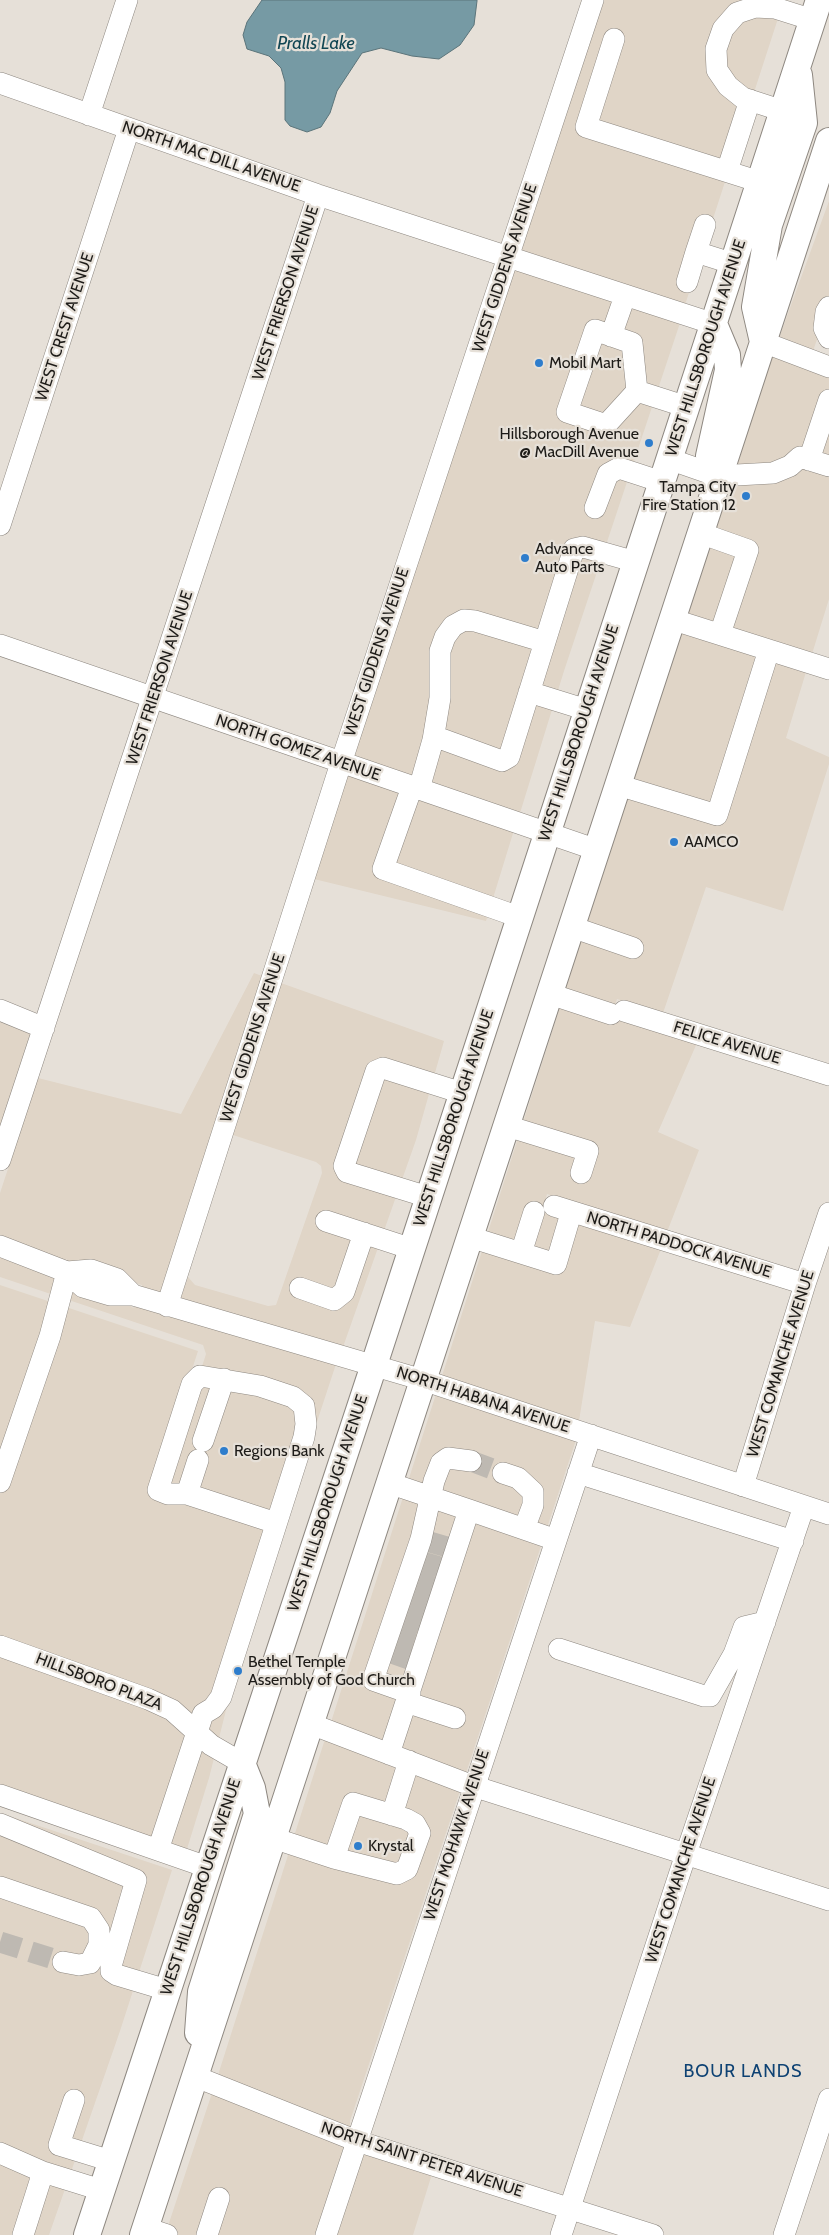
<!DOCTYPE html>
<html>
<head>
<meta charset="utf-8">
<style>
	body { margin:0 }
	canvas { display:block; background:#e6e0d8 }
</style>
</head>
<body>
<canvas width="829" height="2235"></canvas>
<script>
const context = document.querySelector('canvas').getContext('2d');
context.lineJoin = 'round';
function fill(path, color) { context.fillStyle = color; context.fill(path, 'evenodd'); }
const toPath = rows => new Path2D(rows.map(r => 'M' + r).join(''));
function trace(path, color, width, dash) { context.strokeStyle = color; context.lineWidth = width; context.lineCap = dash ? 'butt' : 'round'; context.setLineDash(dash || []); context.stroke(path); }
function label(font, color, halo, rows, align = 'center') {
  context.font = font + ' Cabin,sans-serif'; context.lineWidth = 4.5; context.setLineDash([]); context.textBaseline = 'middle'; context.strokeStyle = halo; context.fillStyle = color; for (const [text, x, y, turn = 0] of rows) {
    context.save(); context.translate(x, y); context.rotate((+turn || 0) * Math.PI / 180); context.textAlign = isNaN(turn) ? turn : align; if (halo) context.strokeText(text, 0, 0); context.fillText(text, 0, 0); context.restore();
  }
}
fill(toPath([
	[604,0,784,0,685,305,521,252],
	[829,201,829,305,813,351,779,338],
	[515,269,680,323,564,671,520,813,353,758],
	[773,356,829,376,829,599,812,654,685,613,730,474],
	[680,631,806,672,786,738,829,757,829,764,783,911,706,887,663,1013,617,999,611,1016,697,1043,658,1132,699,1150,667,1232,547,1194,542,1212,661,1249,630,1327,595,1321,579,1421,442,1376],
	[348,775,514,830,486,921,314,879],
	[254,973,262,976,160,1294,143,1288,142,1285,70,1262,66,1259,64,1261,0,1236,0,1193,38,1078,181,1114],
	[281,983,444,1041,416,1140,343,1347,180,1300,188,1277,195,1285,268,1306,276,1305,322,1173,321,1166,316,1162,233,1135],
	[0,1022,31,1034,0,1127],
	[0,1256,129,1304,133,1308,136,1305,336,1364,283,1525,163,1488,206,1354,203,1345,0,1277],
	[0,1285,198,1351,152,1493,283,1533,226,1710,209,1778,182,1865,0,1804],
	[436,1394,576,1440,466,1773,331,1722],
	[325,1739,460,1791,350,2121,350,2128,218,2075],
	[0,1813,172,1870,120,2031,49,2235,0,2235],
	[212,2093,344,2146,315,2235,165,2235],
	[364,2153,432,2174,413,2235,337,2235]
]), '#e0d5c7');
const water = toPath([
	[262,0,477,0,477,1,474,25,460,45,439,59,412,56,381,48,362,53,337,91,330,113,321,127,307,132,290,126,285,120,285,82,281,68,269,56,247,49,243,35,247,22,262,0]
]);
fill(water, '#769aa4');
trace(water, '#5b747a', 1);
trace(toPath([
	[471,1461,503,1473],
	[430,1542,447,1547],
	[423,1562,440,1567],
	[417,1581,433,1587],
	[411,1598,428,1603],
	[405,1615,422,1621],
	[399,1634,415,1639],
	[392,1653,409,1659],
	[0,1942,63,1962]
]), '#beb9b2', 21, [21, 11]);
const minor = toPath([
	[614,39,586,127,760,182],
	[0,83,318,195,714,324],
	[783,111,743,98,728,86,717,70,716,49,723,29,737,13,755,7,775,8,813,20],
	[89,115,127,0],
	[727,171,750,100],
	[696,252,705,225],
	[687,282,696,252,734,264],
	[829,307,826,312,824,328,829,338],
	[611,336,625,296],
	[763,342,829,367],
	[637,391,632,343,595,330,567,412,606,425,637,391,687,407],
	[669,459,718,476,773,473,790,466,800,457,829,466],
	[809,460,829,400],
	[595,508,608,474,619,468,662,482],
	[0,525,129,129],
	[700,533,748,550,720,634],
	[671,619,829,669],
	[0,645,597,850],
	[529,692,587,710],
	[433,740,440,698,440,651,445,637,453,626,464,620,475,621,545,642],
	[618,785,717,815,769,650],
	[412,787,383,869,519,917],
	[419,789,433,740,439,738,502,761,509,757,574,549,583,547,636,562],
	[572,927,633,948],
	[550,994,611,1014],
	[0,1010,44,1028],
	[624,1011,829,1075],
	[507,1126,588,1151,581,1173],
	[0,1160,318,195],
	[428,1197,347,1172,344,1166,376,1071,383,1068,462,1093],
	[554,1206,805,1284],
	[326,1221,412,1249],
	[470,1237,556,1264,569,1220],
	[0,1246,67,1272,83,1287,110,1295,133,1295,423,1380,829,1514],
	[521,1253,534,1212],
	[67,1272,91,1270,117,1279,133,1295],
	[300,1288,334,1300,344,1292,364,1233],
	[167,1306,341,763,593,0],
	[203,1441,224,1379],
	[503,1473,518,1478,533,1492,533,1505,524,1529],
	[578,1473,793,1541],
	[0,1482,50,1336,67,1272],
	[389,1483,469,1510],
	[743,1486,805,1284,829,1213],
	[187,1494,198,1460],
	[0,1646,148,1699,172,1710,211,1745,242,1763],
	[559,1649,704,1696,710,1696,734,1654,744,1627,765,1622],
	[410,1693,373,1680,421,1539,434,1481,441,1463,448,1458,471,1461],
	[406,1702,455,1718],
	[311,1724,473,1786,829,1900],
	[389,1754,469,1510,556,1540],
	[0,1795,158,1850,203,1714,213,1708,221,1697,304,1437,306,1424,304,1406,293,1397,260,1386,200,1376,192,1384,158,1490,168,1494,187,1494,276,1523],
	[392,1815,409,1761],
	[0,1824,136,1880,111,1966,111,1971,117,1975,167,1990],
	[273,1838,334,1858,397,1874,407,1869,420,1833,415,1824,406,1819,353,1803,334,1858],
	[158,1850,207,1867],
	[0,1887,91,1918,99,1930,99,1945,90,1963,79,1965,63,1962],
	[194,2076,357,2141,653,2235],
	[74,2100,59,2145,111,2161],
	[0,2153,43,2172,101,2190],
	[146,2228,167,2235],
	[23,2235,43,2172],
	[207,2235,219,2198],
	[326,2235,591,1435],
	[561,2235,686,1854,804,1506],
	[784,2235,829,2099]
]);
const major = toPath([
	[763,342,755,307,769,225,804,123,799,75],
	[709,456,728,370,727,355,714,324],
	[198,2033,201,1992,257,1814,252,1788,242,1763],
	[87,2235,374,1365,819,0],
	[143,2235,829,141]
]);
trace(minor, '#8e8881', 22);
trace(major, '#8e8881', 28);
trace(minor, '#fff', 21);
trace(major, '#fff', 26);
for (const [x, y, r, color] of [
	[539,363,5,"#2e7dcc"],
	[649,443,5,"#2e7dcc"],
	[746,496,5,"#2e7dcc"],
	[525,558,5,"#2e7dcc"],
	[674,842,5,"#2e7dcc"],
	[224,1451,5,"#2e7dcc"],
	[238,1671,5,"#2e7dcc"],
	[358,1846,5,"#2e7dcc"]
]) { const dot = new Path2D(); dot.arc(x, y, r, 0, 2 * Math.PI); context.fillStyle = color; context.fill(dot); trace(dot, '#e6e0d8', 2); }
label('16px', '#1d1b18', '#e6e0d8', [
	["NORTH MAC DILL AVENUE",211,157,19],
	["WEST GIDDENS AVENUE",505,268,-72],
	["WEST FRIERSON AVENUE",286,293,-72],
	["WEST CREST AVENUE",65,327,-72],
	["WEST HILLSBOROUGH AVENUE",706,348,-72],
	["WEST GIDDENS AVENUE",377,652,-72],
	["WEST FRIERSON AVENUE",160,678,-72],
	["WEST HILLSBOROUGH AVENUE",579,733,-72],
	["NORTH GOMEZ AVENUE",298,748,19],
	["WEST GIDDENS AVENUE",253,1038,-72],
	["FELICE AVENUE",727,1043,17],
	["WEST HILLSBOROUGH AVENUE",454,1118,-72],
	["NORTH PADDOCK AVENUE",679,1245,17],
	["WEST COMANCHE AVENUE",781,1364,-73],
	["NORTH HABANA AVENUE",483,1400,18],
	["WEST HILLSBOROUGH AVENUE",328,1503,-72],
	["HILLSBORO PLAZA",99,1682,21],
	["WEST MOHAWK AVENUE",457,1835,-72],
	["WEST COMANCHE AVENUE",681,1870,-72],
	["WEST HILLSBOROUGH AVENUE",201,1887,-72],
	["NORTH SAINT PETER AVENUE",422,2160,18]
]);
label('16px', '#1d1b18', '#e6e0d8', [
	["Mobil Mart",549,363],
	["Hillsborough Avenue",639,434,"right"],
	["@ MacDill Avenue",639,452,"right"],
	["Tampa City",736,487,"right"],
	["Fire Station 12",736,505,"right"],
	["Advance",535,549],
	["Auto Parts",535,567],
	["AAMCO",684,842],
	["Regions Bank",234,1451],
	["Bethel Temple",248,1662],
	["Assembly of God Church",248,1680],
	["Krystal",368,1846]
], 'left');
label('italic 18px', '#114653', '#e6e0d8', [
	["Pralls Lake",316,44]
]);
context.letterSpacing = '1px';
label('18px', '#0e4273', '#e6e0d8', [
	["BOUR LANDS",743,2072]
]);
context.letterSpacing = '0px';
</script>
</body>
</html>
